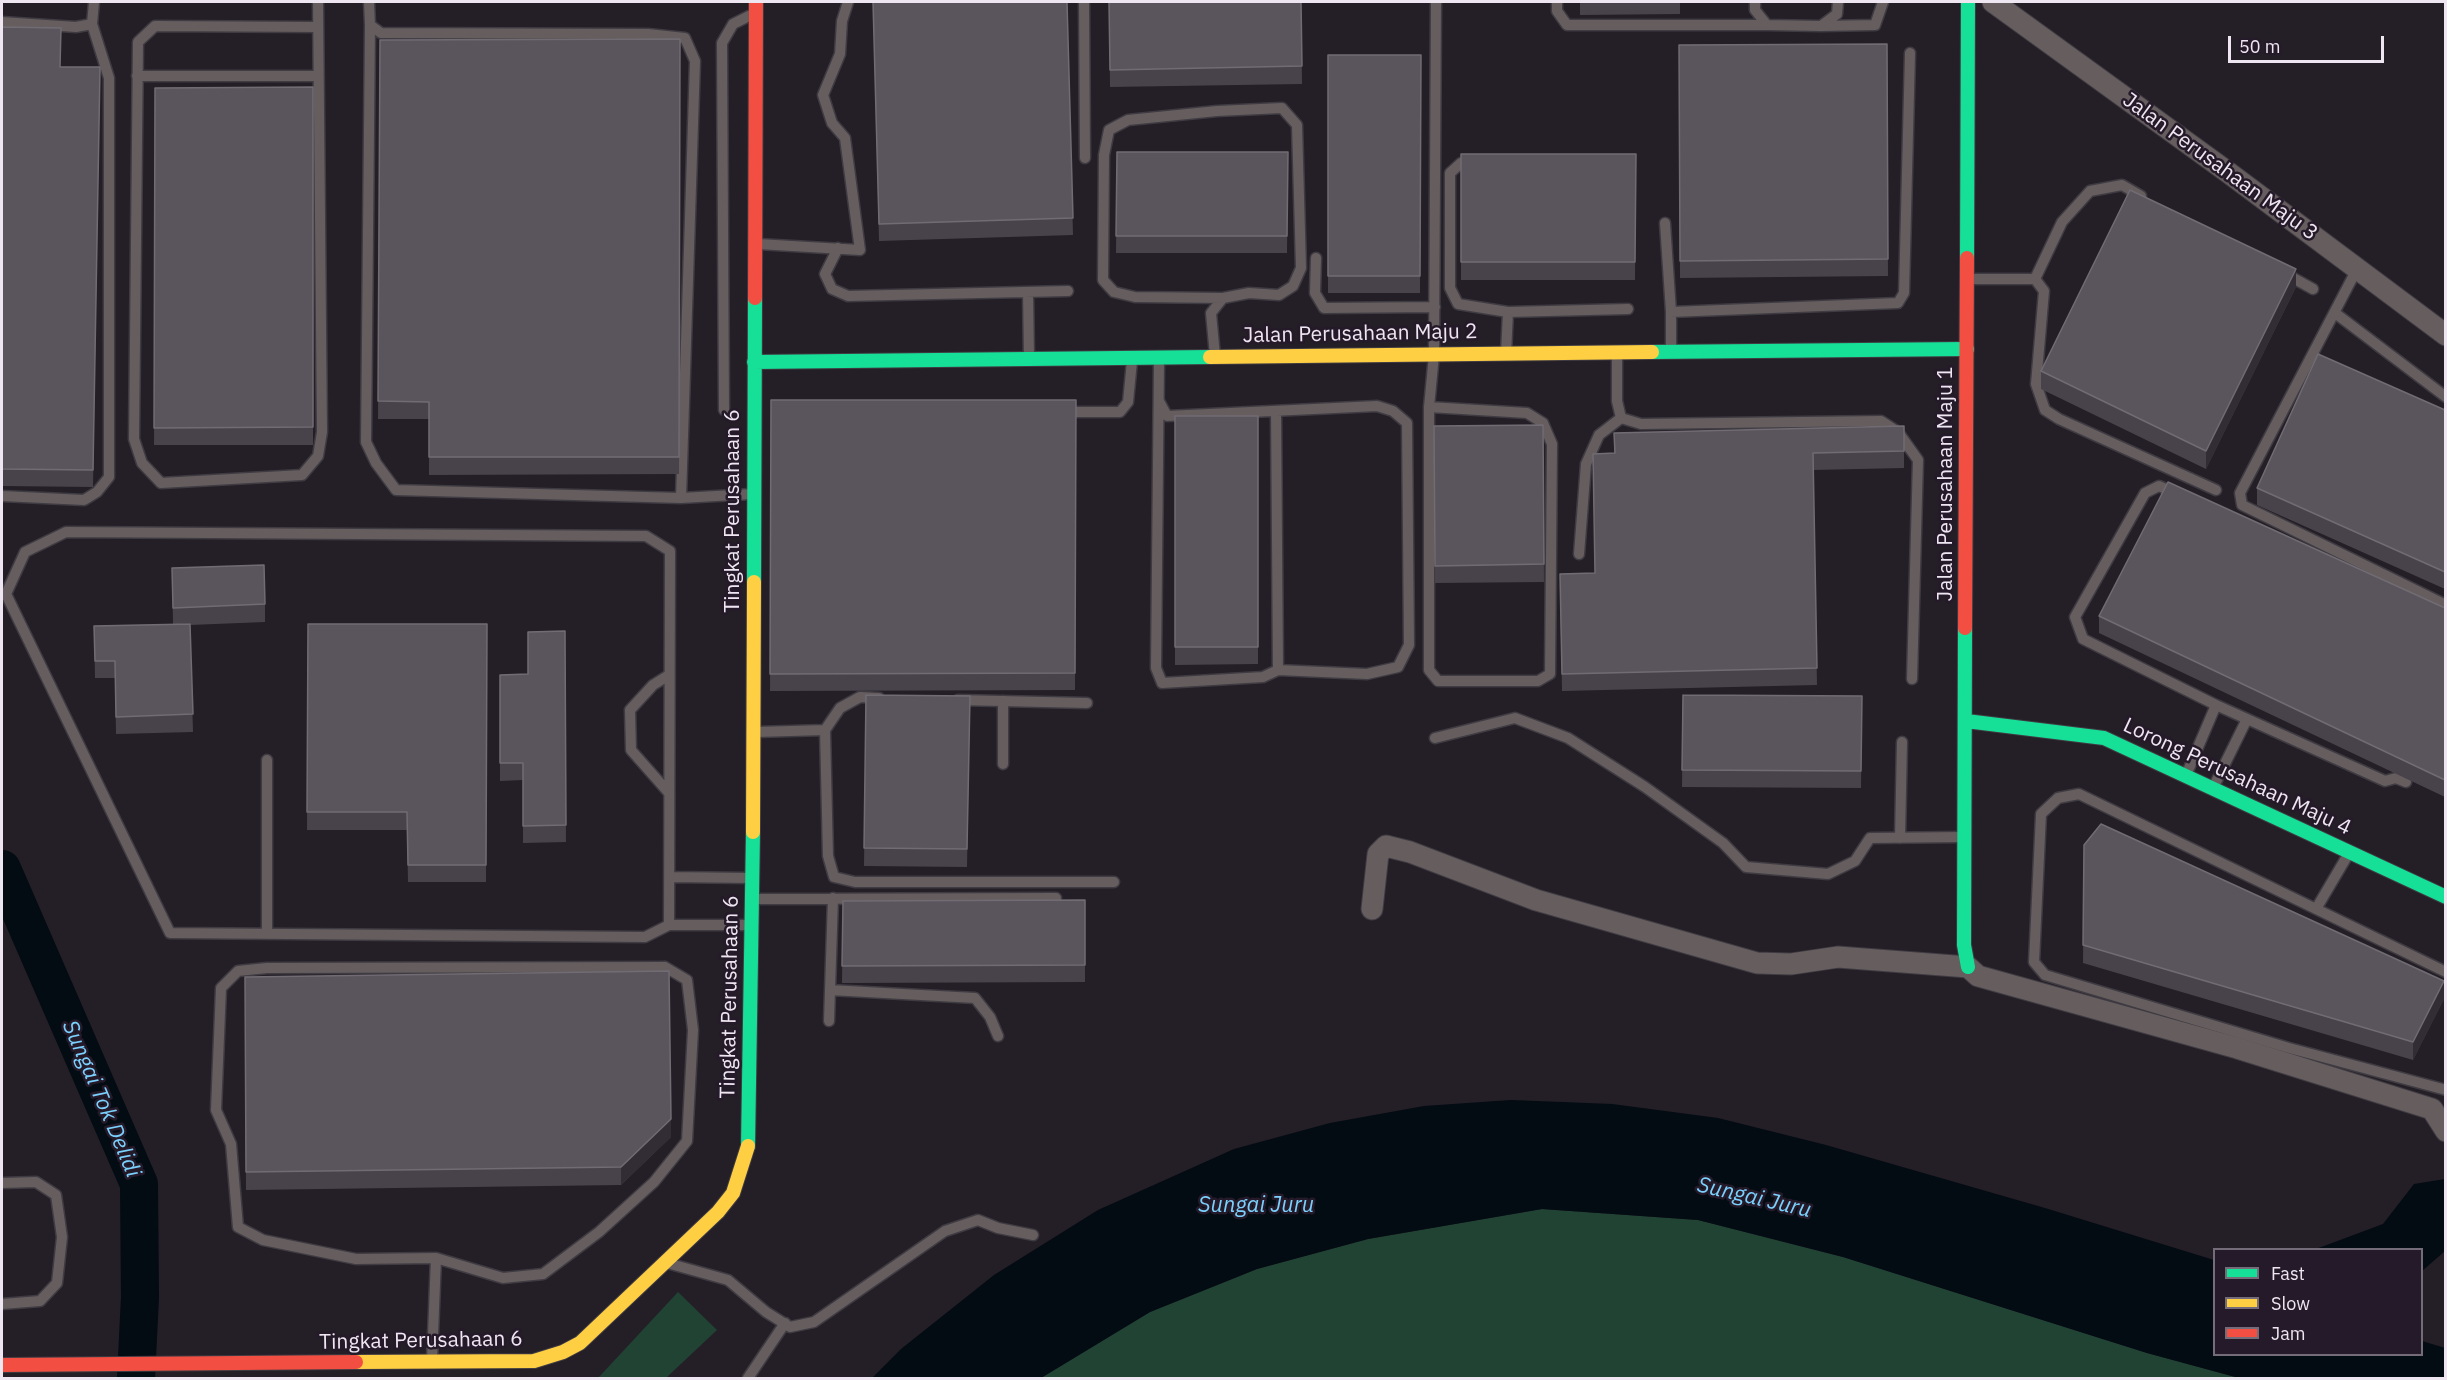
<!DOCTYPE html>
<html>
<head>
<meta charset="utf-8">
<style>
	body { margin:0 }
	#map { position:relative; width:2447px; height:1380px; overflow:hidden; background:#241e26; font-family:"IBM Plex Sans",sans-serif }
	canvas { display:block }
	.frame { position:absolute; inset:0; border:3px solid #eee6f1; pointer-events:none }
	.legend { position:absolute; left:2213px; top:1248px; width:210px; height:108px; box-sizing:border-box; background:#251a29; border:2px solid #756c79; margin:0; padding:8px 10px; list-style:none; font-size:18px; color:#eee6f1 }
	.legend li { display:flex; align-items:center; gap:12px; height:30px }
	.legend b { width:30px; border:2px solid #756c79 }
	.scale { position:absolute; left:2228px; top:36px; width:156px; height:27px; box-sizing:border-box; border:3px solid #eee6f1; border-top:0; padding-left:8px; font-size:18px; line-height:21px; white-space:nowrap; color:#eee6f1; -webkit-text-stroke:4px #251a29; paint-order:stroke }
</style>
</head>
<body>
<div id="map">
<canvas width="2447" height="1380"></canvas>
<div class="frame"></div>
<ul class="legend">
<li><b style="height:8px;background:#16e098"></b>Fast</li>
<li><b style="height:8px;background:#ffcf43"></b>Slow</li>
<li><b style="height:8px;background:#f24e42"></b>Jam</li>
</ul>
<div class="scale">50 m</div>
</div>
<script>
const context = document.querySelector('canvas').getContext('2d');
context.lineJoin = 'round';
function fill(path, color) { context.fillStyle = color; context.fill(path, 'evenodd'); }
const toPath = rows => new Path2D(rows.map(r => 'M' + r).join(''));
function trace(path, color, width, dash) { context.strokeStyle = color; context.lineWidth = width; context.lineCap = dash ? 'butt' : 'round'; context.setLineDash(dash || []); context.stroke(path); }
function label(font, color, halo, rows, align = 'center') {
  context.font = font + ' "IBM Plex Sans",sans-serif'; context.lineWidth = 5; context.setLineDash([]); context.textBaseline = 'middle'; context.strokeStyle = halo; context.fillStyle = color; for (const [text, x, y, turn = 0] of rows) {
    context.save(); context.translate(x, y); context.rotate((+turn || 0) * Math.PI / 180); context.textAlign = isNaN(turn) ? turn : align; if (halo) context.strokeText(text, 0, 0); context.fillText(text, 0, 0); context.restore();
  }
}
fill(toPath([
	[1542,1209,1698,1220,1843,1257,2147,1353,2239,1378,1041,1378,1150,1312,1257,1269,1368,1239],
	[678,1292,717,1330,666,1378,598,1378]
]), '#204334');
fill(toPath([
	[1511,1100,1612,1104,1718,1118,1826,1145,2045,1208,2214,1260,2214,1354,2422,1354,2422,1341,2445,1348,2445,1378,2239,1378,2147,1353,1843,1257,1698,1220,1542,1209,1368,1239,1257,1269,1150,1312,1041,1378,872,1378,901,1349,994,1275,1098,1210,1234,1149,1330,1123,1424,1106],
	[2445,1179,2445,1251,2422,1271,2422,1250,2316,1249,2383,1224,2414,1184]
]), '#030b13');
trace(toPath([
	[2,869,139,1184,140,1297,136,1378]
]), '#030b13', 38);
const lane = toPath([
	[369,2,370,25,381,33,648,34,685,38,695,61,681,498],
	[1084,2,1085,158],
	[1557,2,1557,11,1567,25,1767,25],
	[1755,2,1755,10,1767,25,1821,26,1837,14,1838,2],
	[2,22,76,27,92,24,94,2],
	[370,25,366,442,376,463,396,490,681,498,752,494],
	[1821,26,1875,25,1883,2],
	[317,27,155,26,138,42,134,439,142,463,161,483,302,475,318,456,322,432,318,2],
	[137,76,317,76],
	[1282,108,1297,125,1301,268,1293,286,1279,295,1249,293,1223,298,1135,297,1114,292,1103,280,1104,155,1109,130,1128,120,1217,111,1282,108],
	[1475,163,1461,163,1450,173,1450,288,1458,304,1508,312],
	[1665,223,1671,312],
	[758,244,860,250,845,138,832,123,823,95,840,54,842,21,848,2],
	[838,248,825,274,832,289,848,296,1068,291],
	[1316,258,1315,293,1324,308,1435,307],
	[2357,269,2240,493,2242,505,2446,605],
	[2284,273,2313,289],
	[1968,279,2035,279,2044,291,2036,384,2045,410,2059,419,2216,490],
	[2035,279,2062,222,2090,191,2122,185,2141,196],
	[1028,292,1029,358],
	[2335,313,2446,397],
	[1671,349,1671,312,1898,303,1904,293,1910,53],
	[1617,353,1617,401,1621,418,1641,424,1881,421,1898,432,1918,460,1912,679],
	[1506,354,1508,312,1628,309],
	[1215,356,1211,313,1223,298],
	[1159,361,1156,668,1162,683,1263,677,1278,670,1367,674,1398,667,1409,645,1407,423,1393,411,1377,406,1167,416,1159,401],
	[1429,407,1527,413,1543,423,1552,444,1550,674,1538,681,1438,681,1429,670,1429,407,1434,355,1436,2],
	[724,410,722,43,733,24,753,14],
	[1276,411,1278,670],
	[1073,412,1120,412,1128,402,1132,361],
	[2177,494,2159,486,2145,493,2075,617,2083,639,2216,705,2385,781,2396,778,2406,782],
	[2,496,84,500,97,492,109,477,109,78,92,24],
	[1579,554,1586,464,1599,435,1621,418],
	[958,700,1087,703],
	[1003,701,1003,764],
	[825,730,828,856,834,877,855,882,1114,882],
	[756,732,825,730,840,708,860,697,879,698],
	[1435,738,1515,718,1568,738,1645,787,1723,843,1746,867,1828,874,1855,861,1870,838,1961,837],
	[267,760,267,934],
	[2187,773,2216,705],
	[2214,786,2247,719],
	[669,793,631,750,630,710,653,685,669,675],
	[1900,838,1902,742],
	[670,877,750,878],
	[756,899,1056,898],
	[2316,909,2349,853],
	[669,925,670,551,646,536,66,532,25,552,6,594,170,933,645,937,669,925,750,925],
	[665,967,687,980,693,1030,687,1141,654,1182,599,1232,543,1274,503,1278,436,1258,356,1259,263,1240,238,1227,231,1144,216,1110,221,988,238,971,267,968,665,967],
	[2446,972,2079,794,2058,798,2041,814,2034,962,2045,975,2289,1048,2446,1090],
	[830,990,975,998,990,1017,998,1036],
	[829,1021,833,898],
	[2,1183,36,1182,56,1195,62,1237,57,1283,40,1301,2,1304],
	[667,1263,728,1280,766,1312,790,1327,814,1322,945,1231,978,1220,998,1228,1033,1235],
	[432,1360,436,1258],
	[748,1378,785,1323]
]);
const street = toPath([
	[1993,2,2229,173,2446,335],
	[1372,909,1378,854,1386,846,1410,852,1536,900,1757,963,1791,964,1838,957,1968,967,1978,976,2237,1048,2432,1109,2446,1131]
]);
const fast = toPath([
	[1967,258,1968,2],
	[1652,352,1967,349],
	[754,362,1210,357],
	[754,582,755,298],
	[1965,628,1964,945,1968,967],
	[1966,721,2104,738,2446,897],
	[748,1146,753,832]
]);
const slow = toPath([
	[1210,357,1652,352],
	[753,832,754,582],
	[356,1362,534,1361,563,1352,580,1343,718,1212,733,1193,748,1146]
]);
const jam = toPath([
	[755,298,756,2],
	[1965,628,1967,258],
	[2,1365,356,1362]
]);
trace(lane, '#3f3b42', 13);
trace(street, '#3f3b42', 23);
trace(fast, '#3f3b42', 16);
trace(slow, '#3f3b42', 16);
trace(jam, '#3f3b42', 16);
trace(lane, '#655d5e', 10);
trace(street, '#655d5e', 21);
trace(fast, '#16e098', 14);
trace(slow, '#ffcf43', 14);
trace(jam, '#f24e42', 14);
fill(toPath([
	[873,2,1067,2,1073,235,879,241],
	[1109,2,1301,2,1302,84,1110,87],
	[1580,2,1680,2,1680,14,1580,15],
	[2,27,60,67,100,67,93,487,2,486],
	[680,39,679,474,429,475,429,419,378,419,380,40],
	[1887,44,1888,276,1680,278,1679,45],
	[1328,55,1421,55,1420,293,1328,293],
	[313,87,313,445,154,445,155,88],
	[1117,152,1288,152,1287,253,1116,253],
	[1461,154,1636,154,1635,280,1461,280],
	[2296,287,2206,469,2041,389,2041,371],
	[771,400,1076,400,1075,690,770,691],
	[2445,410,2445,589,2257,505,2257,488],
	[1175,416,1258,416,1258,664,1175,665],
	[1543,425,1544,582,1435,583,1434,426],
	[1904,426,1904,468,1813,470,1817,685,1562,691,1560,591,1595,573,1614,453,1614,433],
	[172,568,265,604,265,622,190,625,193,732,116,734,115,678,95,678,94,626,173,624],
	[2445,608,2445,797,2099,633,2099,616],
	[308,624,487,624,486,882,408,882,407,830,307,830],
	[565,631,566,842,523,843,523,780,500,781,500,675,528,674],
	[866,695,970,696,967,867,864,866],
	[1683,695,1862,696,1861,788,1682,787],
	[2084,845,2444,999,2413,1060,2083,963],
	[1085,900,1085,982,842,983,843,901],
	[245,977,671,1137,621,1185,246,1190]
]), '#48434b');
fill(toPath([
	[2296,269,2296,287,2206,469,2206,451],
	[2444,981,2444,999,2413,1060,2413,1042],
	[671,1119,671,1137,621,1185,621,1167]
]), '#322d34');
const building = toPath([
	[873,2,1067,2,1073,218,879,224,873,2],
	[1109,2,1301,2,1302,66,1110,70,1109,2],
	[2,27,61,28,60,67,100,67,93,470,2,469,2,27],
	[680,39,679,457,429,457,429,402,378,401,380,40,680,39],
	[1887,44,1888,259,1680,261,1679,45,1887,44],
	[1328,55,1421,55,1420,276,1328,276,1328,55],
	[313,87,313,427,154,428,155,88,313,87],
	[1117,152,1288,152,1287,236,1116,236,1117,152],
	[1461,154,1636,154,1635,262,1461,262,1461,154],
	[2130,190,2296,269,2206,451,2041,371,2130,190],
	[2318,354,2445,410,2445,572,2257,488,2318,354],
	[771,400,1076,400,1075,673,770,674,771,400],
	[1175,416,1258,416,1258,647,1175,647,1175,416],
	[1543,425,1544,564,1435,566,1434,426,1543,425],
	[1904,426,1904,451,1813,453,1817,668,1562,674,1560,574,1595,573,1593,454,1615,453,1614,433,1904,426],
	[2168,482,2445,608,2445,780,2099,616,2168,482],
	[264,565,265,604,173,608,172,568,264,565],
	[190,624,193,714,116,717,115,661,95,661,94,626,190,624],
	[308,624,487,624,486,865,408,865,407,812,307,812,308,624],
	[565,631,566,825,523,826,523,763,500,763,500,675,528,674,528,632,565,631],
	[866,695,970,696,967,849,864,848,866,695],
	[1683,695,1862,696,1861,771,1682,770,1683,695],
	[2101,824,2444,981,2413,1042,2083,945,2084,845,2101,824],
	[1085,900,1085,965,842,966,843,901,1085,900],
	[669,971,671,1119,621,1167,246,1172,245,977,669,971]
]);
fill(building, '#5a555c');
trace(building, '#716c74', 1.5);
label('21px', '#eee6f1', '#251a29', [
	["Jalan Perusahaan Maju 3",2220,167,36],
	["Jalan Perusahaan Maju 2",1360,334,-1],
	["Jalan Perusahaan Maju 1",1946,484,-90],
	["Tingkat Perusahaan 6",733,511,-90],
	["Lorong Perusahaan Maju 4",2237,777,25],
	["Tingkat Perusahaan 6",730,997,-89],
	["Tingkat Perusahaan 6",421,1341,-1]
]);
label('italic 22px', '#7bd1fe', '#251a29', [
	["Sungai Tok Delidi",101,1099,67],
	["Sungai Juru",1754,1198,13],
	["Sungai Juru",1256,1206]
]);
</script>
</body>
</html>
